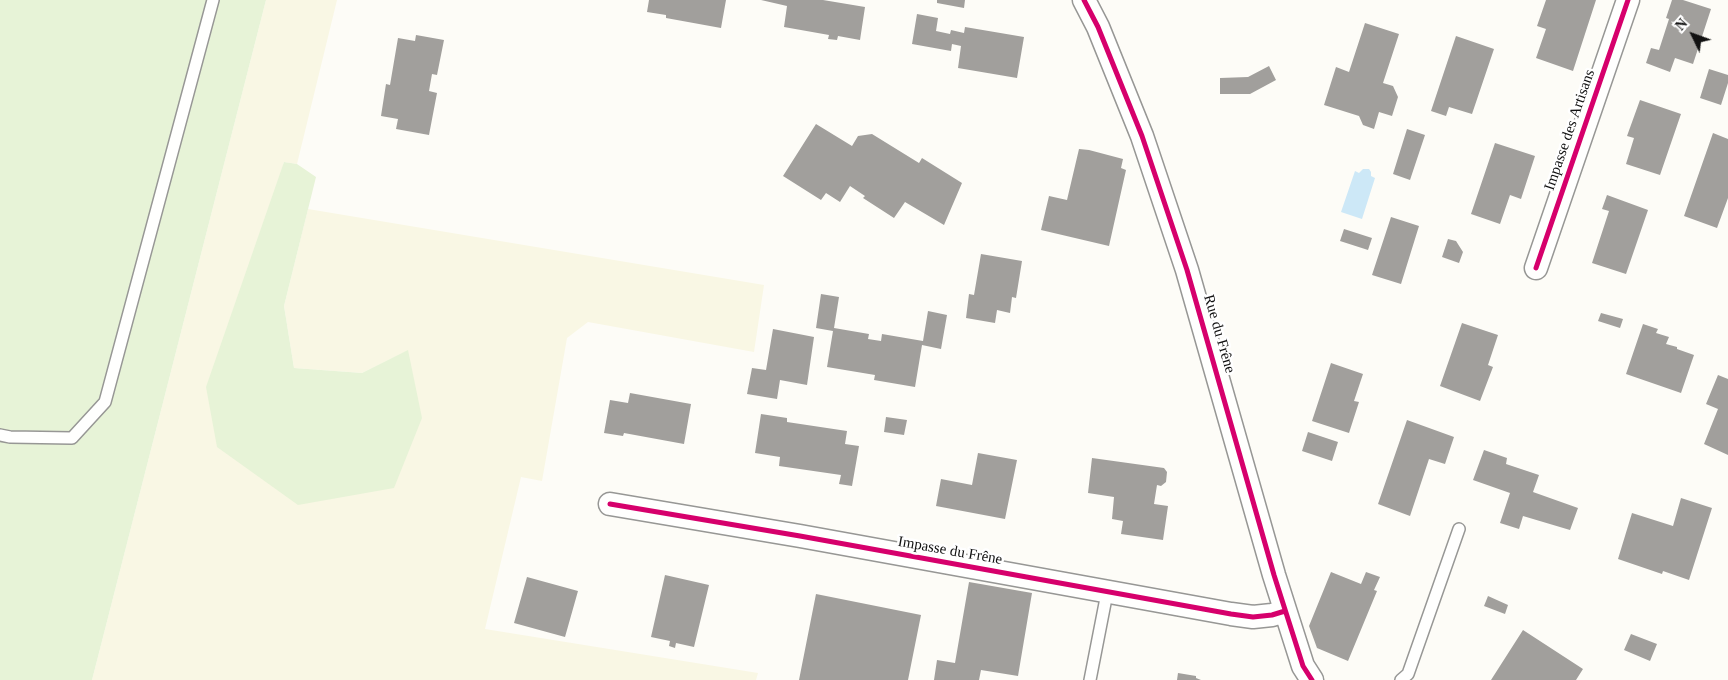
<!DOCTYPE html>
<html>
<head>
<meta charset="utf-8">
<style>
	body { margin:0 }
	#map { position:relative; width:1728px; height:680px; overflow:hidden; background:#fdfcf7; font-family:Georgia,serif }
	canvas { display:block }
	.north { position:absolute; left:1668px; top:10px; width:50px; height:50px; -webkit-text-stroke:4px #fff; paint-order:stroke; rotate:312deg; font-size:14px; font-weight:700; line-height:20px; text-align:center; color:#111 }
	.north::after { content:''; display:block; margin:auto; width:18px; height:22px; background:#111; clip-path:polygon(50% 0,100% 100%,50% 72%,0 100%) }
</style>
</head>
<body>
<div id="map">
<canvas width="1728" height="680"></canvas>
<div class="north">N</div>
</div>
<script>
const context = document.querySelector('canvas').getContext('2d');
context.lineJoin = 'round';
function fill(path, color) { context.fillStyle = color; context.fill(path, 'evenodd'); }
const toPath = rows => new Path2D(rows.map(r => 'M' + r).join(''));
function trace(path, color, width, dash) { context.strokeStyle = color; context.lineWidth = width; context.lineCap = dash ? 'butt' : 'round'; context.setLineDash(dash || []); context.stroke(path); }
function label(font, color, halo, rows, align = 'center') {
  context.font = font + ' Georgia,serif'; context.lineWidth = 5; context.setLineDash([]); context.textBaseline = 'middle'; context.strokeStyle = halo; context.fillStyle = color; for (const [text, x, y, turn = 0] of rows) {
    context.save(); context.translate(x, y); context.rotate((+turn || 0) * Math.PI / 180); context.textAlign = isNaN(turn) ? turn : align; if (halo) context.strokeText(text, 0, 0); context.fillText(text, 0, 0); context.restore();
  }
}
fill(toPath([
	[266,0,337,0,297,164,284,162,217,447,408,350,362,373,294,368,284,306,308,209,764,285,754,352,588,322,567,338,542,481,521,477,485,629,758,673,756,680,92,680]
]), '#f9f7e4');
fill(toPath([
	[0,0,266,0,92,680,0,680],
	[284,162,297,164,316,177,284,306,294,368,362,373,408,350,422,418,394,488,298,505,217,447,206,387]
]), '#e7f3d7');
fill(toPath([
	[1363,169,1369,169,1371,172,1371,176,1375,178,1362,219,1341,212,1355,171,1359,173]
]), '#cde8f7');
fill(toPath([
	[649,0,726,0,721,28,666,18,666,15,647,12],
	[761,0,823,0,865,7,860,40,838,36,837,40,828,39,829,35,784,27,787,6],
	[937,0,965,0,964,8,937,3],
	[1546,0,1596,0,1573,71,1536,58,1546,29,1537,26],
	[1672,0,1683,0,1711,9,1693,64,1675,58,1670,72,1646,63,1651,48,1659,50,1669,19,1666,18],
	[917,14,938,18,936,31,950,34,951,30,964,33,965,27,1024,37,1017,78,958,68,961,46,952,44,951,51,912,44],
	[1365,23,1399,34,1383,83,1393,86,1398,97,1392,116,1379,112,1374,129,1363,125,1359,116,1324,105,1336,67,1349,72],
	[416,35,444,40,437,75,432,74,429,91,437,93,429,135,396,129,398,119,381,116,386,84,390,85,398,38,415,41],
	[1456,36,1494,49,1472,114,1449,107,1446,116,1431,111],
	[1269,66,1276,80,1250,94,1220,94,1220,78,1248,77],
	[1709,69,1728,75,1728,83,1721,105,1700,98],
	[1640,100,1681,114,1660,175,1626,164,1634,138,1627,136],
	[816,124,852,146,858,136,872,134,919,163,922,158,962,183,944,225,905,202,894,218,863,198,865,196,850,186,840,202,826,193,821,200,783,176],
	[1407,129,1425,135,1410,180,1393,174],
	[1713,133,1728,139,1728,198,1717,228,1684,216],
	[1495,143,1535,156,1521,199,1510,195,1500,224,1471,214],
	[1079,149,1089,150,1123,159,1121,168,1126,170,1109,246,1041,230,1049,196,1067,200],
	[1607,195,1648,210,1626,274,1592,263,1609,211,1602,209],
	[1391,217,1419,226,1401,284,1372,275],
	[1344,229,1372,238,1368,250,1340,241],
	[1448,239,1456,241,1463,252,1459,263,1442,257],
	[981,254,1022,261,1016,298,1012,297,1010,313,997,310,995,323,966,318,969,294,974,295],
	[821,294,839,297,834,328,869,334,868,339,881,341,882,334,923,341,928,311,947,315,941,349,922,345,915,387,874,380,875,375,827,367,833,331,816,328],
	[1601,313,1623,319,1620,328,1598,321],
	[1462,323,1498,335,1488,365,1493,367,1480,401,1440,386],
	[1643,324,1658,329,1656,333,1669,337,1666,344,1677,347,1677,349,1694,355,1681,393,1626,374],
	[773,329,814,337,807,385,780,380,777,399,747,394,752,368,766,370],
	[1331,363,1363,374,1354,401,1359,402,1349,433,1312,421],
	[1718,375,1728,379,1728,455,1704,444,1718,409,1706,404],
	[630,393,691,404,684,444,624,433,623,436,604,433,610,400,628,403],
	[761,414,787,418,787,422,847,431,845,444,859,446,852,486,839,484,841,475,779,466,780,457,755,453],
	[886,417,907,420,904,435,884,432],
	[1407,420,1454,437,1445,464,1429,459,1410,516,1378,504],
	[1308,432,1338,442,1332,461,1302,451],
	[1484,450,1507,458,1506,464,1539,475,1533,492,1578,508,1570,530,1523,516,1519,529,1500,523,1510,493,1473,480],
	[978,453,1017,460,1005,519,936,506,941,479,972,485],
	[1092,458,1164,468,1167,472,1166,482,1161,486,1157,485,1154,504,1168,506,1163,540,1121,534,1123,521,1112,519,1114,497,1088,493],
	[1681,498,1712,508,1689,580,1663,571,1662,574,1618,559,1632,513,1673,526],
	[1331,572,1361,584,1366,572,1380,577,1374,590,1377,591,1348,661,1317,648,1309,626],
	[665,575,709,585,694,647,676,643,675,648,669,646,670,641,651,637],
	[527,577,578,591,565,637,514,623],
	[969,582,1032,593,1018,676,981,670,979,680,934,680,937,660,955,663],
	[816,594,921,615,908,680,799,680],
	[1488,596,1508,605,1505,614,1484,606],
	[1523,630,1583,669,1576,680,1491,680],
	[1631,634,1657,644,1650,661,1624,650],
	[1178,673,1196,676,1196,678,1201,680,1177,680]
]), '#a19f9c');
const lane = toPath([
	[0,435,10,437,72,438,105,402,213,0],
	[1090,680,1107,593],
	[1401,680,1408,674,1459,529]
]);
const street = toPath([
	[1084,0,1098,27,1142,136,1187,270,1274,575,1303,666,1312,680],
	[1536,268,1628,0],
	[610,504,800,536,1231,614,1253,617,1272,615,1285,611]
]);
trace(lane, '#979795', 14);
trace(street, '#979795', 25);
trace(lane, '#fffffe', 11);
trace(street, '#fffffe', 22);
trace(toPath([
	[1084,0,1098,27,1142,136,1187,270,1274,575,1303,666,1312,680],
	[1536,268,1628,0],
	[610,504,800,536,1231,614,1253,617,1272,615,1285,611]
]), '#d6006c', 5);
label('15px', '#111', '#fff', [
	["Impasse des Artisans",1570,130,-71],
	["Rue du Frêne",1219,334,74],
	["Impasse du Frêne",950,551,10]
]);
</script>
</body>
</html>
